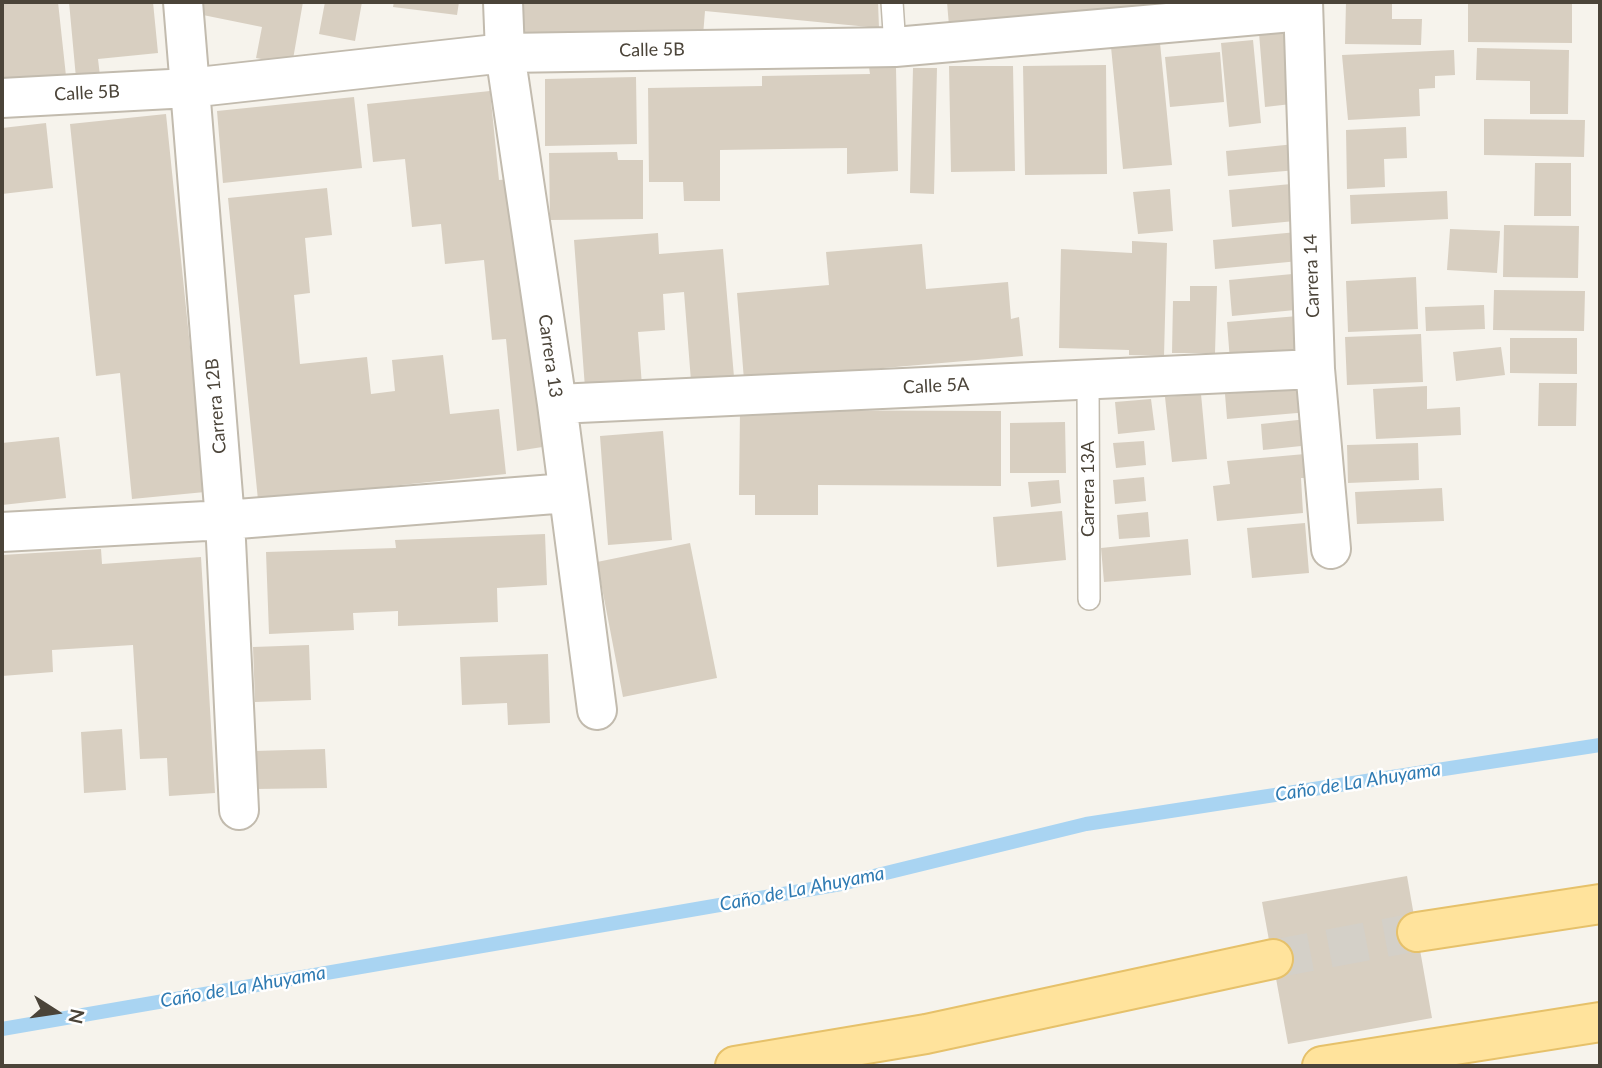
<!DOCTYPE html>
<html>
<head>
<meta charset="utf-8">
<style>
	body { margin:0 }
	#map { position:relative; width:1602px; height:1068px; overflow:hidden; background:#f6f3ec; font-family:Lato,sans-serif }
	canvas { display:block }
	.frame { position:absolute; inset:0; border:4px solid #4b4439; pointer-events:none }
	.north { position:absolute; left:21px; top:977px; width:70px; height:70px; -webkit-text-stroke:5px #fff; paint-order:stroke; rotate:102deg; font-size:19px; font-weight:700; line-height:28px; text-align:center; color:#4b4439 }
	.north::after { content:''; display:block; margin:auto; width:24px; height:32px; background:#4b4439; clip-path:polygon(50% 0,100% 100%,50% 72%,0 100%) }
</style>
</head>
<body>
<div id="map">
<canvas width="1602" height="1068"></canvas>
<div class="frame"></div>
<div class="north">N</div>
</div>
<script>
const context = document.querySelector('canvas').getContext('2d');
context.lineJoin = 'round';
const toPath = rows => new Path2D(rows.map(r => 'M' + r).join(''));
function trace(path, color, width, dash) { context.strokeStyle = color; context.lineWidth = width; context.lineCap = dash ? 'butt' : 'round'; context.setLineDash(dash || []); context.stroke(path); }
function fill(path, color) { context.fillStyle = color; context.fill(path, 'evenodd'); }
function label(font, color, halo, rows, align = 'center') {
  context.font = font + ' Lato,sans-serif'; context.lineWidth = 5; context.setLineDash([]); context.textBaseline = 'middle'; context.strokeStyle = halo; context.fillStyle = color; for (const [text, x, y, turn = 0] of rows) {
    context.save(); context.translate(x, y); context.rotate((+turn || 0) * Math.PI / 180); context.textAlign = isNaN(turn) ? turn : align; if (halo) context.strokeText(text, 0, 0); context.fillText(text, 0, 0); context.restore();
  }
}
trace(toPath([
	[2,1029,841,884,1086,824,1600,745]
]), '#a9d4f2', 14);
fill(toPath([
	[2,2,58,2,66,76,2,82],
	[69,2,153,2,158,53,98,59,100,76,76,78],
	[201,2,303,2,292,65,256,58,262,27,198,14],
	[325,2,362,2,355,41,319,34],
	[394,2,459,2,457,15,393,7],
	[516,2,878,2,879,28,705,11,702,48,511,42],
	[947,2,1144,2,1144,8,949,26],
	[1346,2,1392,2,1392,19,1422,19,1421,45,1345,44],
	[1468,2,1572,2,1572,43,1468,42],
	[1293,29,1300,103,1265,107,1259,33],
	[1253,40,1261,123,1229,127,1221,43],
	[1160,43,1172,165,1123,169,1111,47],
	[1477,48,1569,50,1568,114,1530,114,1530,81,1476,80],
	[1454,50,1455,75,1435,76,1435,88,1419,89,1420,116,1348,120,1342,55],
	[1220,52,1224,102,1170,107,1165,57],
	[1106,65,1107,174,1025,175,1023,66],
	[949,66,1013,66,1015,171,951,172],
	[869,67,896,68,898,171,847,174,847,148,720,150,720,201,684,201,683,182,649,182,648,88,762,86,762,76,870,74],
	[913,68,937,68,934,194,910,193],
	[636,77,637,144,545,146,545,79],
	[490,91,499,180,513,179,555,445,517,451,506,339,492,340,484,260,445,264,441,224,412,227,405,159,373,162,367,104],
	[354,97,362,168,223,183,217,111],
	[166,114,205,492,132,499,120,373,96,376,70,124],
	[1484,119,1585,120,1584,157,1484,155],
	[46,123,53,188,2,194,2,128],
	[1406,127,1407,158,1384,159,1385,187,1347,189,1346,130],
	[1295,144,1297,170,1228,176,1226,151],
	[617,152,618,160,643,160,643,219,550,220,549,153],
	[1535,163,1571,163,1571,216,1534,216],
	[1291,184,1295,221,1232,227,1229,190],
	[327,188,332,235,305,238,310,293,294,295,300,364,367,357,371,394,395,391,392,360,443,355,450,414,499,409,506,474,258,500,228,198],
	[1170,189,1173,231,1138,234,1133,192],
	[1447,191,1448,219,1351,224,1350,195],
	[1504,225,1579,226,1578,278,1503,277],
	[1450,229,1500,231,1497,273,1447,270],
	[1297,232,1299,261,1215,269,1213,240],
	[658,233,659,254,723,249,734,377,691,381,684,292,663,294,665,330,638,332,642,386,585,388,574,240],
	[1132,241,1167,243,1164,356,1129,355,1129,350,1059,348,1061,249,1132,253],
	[922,244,926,289,1008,282,1011,319,1019,317,1023,356,744,380,737,293,829,285,826,252],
	[1303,273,1306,309,1232,316,1229,280],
	[1416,277,1418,329,1348,332,1346,281],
	[1190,286,1217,286,1215,353,1172,353,1173,301,1190,301],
	[1494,290,1585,291,1584,331,1493,330],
	[1484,305,1485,329,1426,331,1425,307],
	[1298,316,1301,355,1230,361,1227,322],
	[1421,334,1423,382,1347,385,1345,337],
	[1510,338,1577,338,1577,374,1510,373],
	[1501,347,1505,375,1456,381,1453,352],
	[1539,383,1577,383,1576,426,1538,426],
	[1427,386,1427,409,1460,407,1461,435,1376,439,1373,389],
	[1307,387,1309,412,1227,419,1225,394],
	[1201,394,1207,459,1172,462,1165,397],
	[1151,399,1155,430,1118,434,1115,402],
	[740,410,1001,411,1001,486,818,485,818,515,755,515,755,495,739,495],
	[1307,419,1311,445,1263,450,1261,424],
	[1065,422,1066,473,1010,473,1010,423],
	[663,431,672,540,608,545,600,436],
	[59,437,66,498,2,505,2,443],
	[1144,441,1146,465,1116,468,1113,443],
	[1418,443,1419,480,1348,483,1347,445],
	[1305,454,1307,478,1301,478,1303,513,1217,521,1213,486,1230,484,1227,461],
	[1144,477,1146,501,1115,504,1113,480],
	[1059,480,1061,503,1031,507,1028,482],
	[1442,488,1444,521,1357,524,1355,492],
	[1062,511,1066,560,997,567,993,517],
	[1148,512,1150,537,1119,539,1117,515],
	[1305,523,1309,573,1252,578,1247,528],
	[545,534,547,585,497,588,498,622,398,626,398,611,353,613,354,630,269,634,266,552,396,548,395,540],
	[1188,539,1191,575,1104,582,1101,548],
	[690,543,717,678,623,697,597,562],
	[101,549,102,564,201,557,215,793,169,796,167,758,140,759,133,645,52,650,53,672,2,676,2,555],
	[309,645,311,700,255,702,253,647],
	[548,654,550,723,508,725,507,703,462,705,460,657],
	[122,729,126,790,84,793,81,732],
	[325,749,327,788,255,789,254,751],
	[1407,876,1432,1018,1288,1044,1262,902]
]), '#d8cfc1');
trace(toPath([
	[1273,959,1417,932]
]), '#d4d0c8', 38, [38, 19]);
const service = toPath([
	[892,2,895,47],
	[1088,380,1089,599]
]);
const minor = toPath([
	[183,2,225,520,239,810],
	[503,2,505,53,557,404,597,710],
	[1303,2,1315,369,1331,549],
	[2,98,189,88,505,53,895,47,1303,11],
	[557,404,1315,369],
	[2,532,225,520,567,493]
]);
const primary = toPath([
	[1417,932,1600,904],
	[735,1066,926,1034,1273,959],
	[1322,1066,1600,1022]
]);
trace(service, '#c2bbae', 24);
trace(minor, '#c2bbae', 42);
trace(primary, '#e6c16a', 42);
trace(service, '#fff', 21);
trace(minor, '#fff', 38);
trace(primary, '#ffe39c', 38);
label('18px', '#4b4439', '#fff', [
	["Calle 5B",652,50,-1],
	["Calle 5B",87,93,-3],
	["Carrera 14",1312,276,-92],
	["Carrera 13",550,356,82],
	["Calle 5A",936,386,-3],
	["Carrera 12B",216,406,-95],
	["Carrera 13A",1088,489,-90]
]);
label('italic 19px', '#2e7ab2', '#fff', [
	["Caño de La Ahuyama",1358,782,-9],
	["Caño de La Ahuyama",802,889,-11],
	["Caño de La Ahuyama",243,987,-10]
]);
</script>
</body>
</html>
